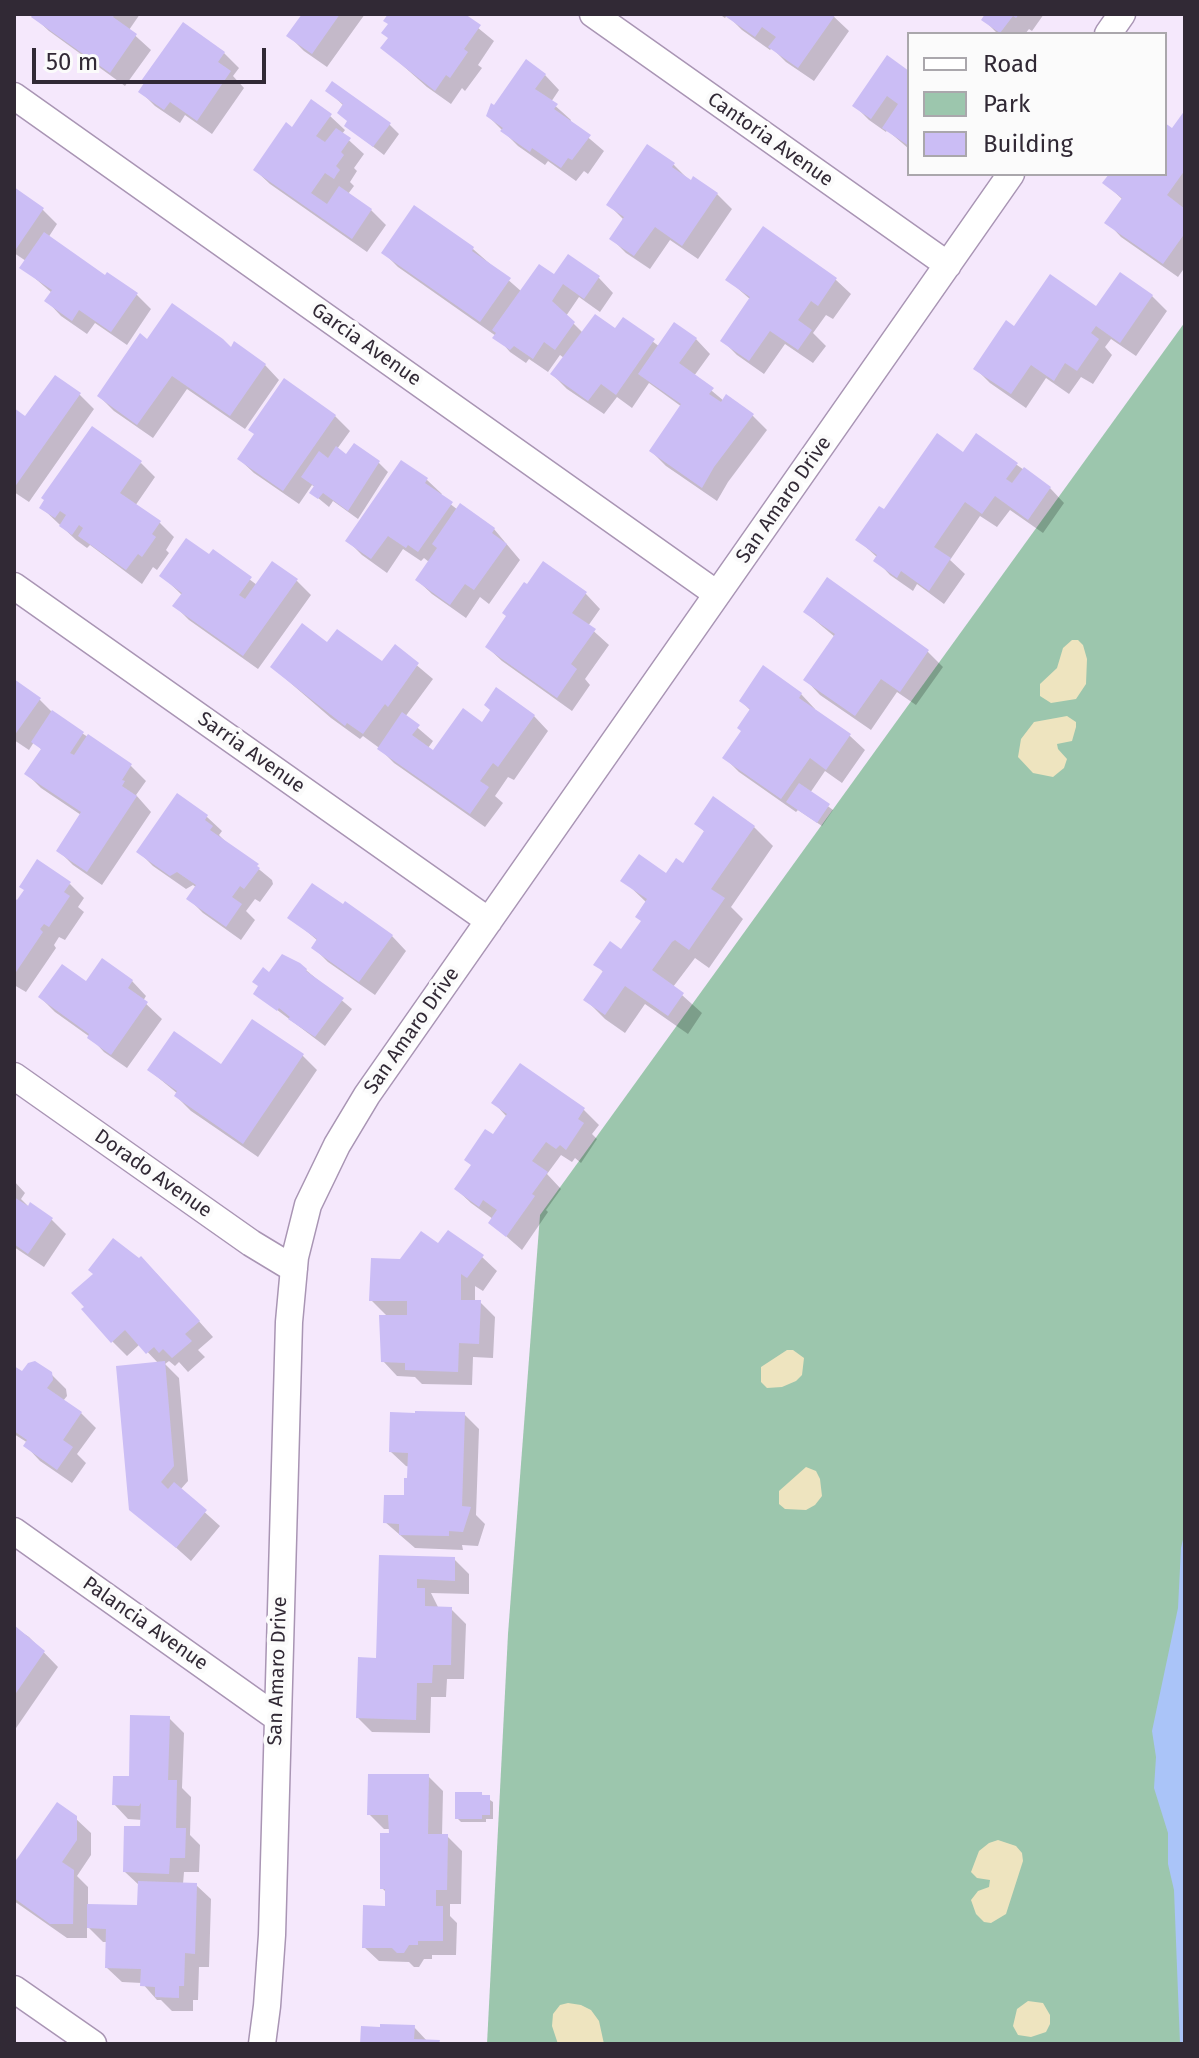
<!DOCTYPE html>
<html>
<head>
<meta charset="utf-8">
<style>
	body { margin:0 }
	#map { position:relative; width:1199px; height:2058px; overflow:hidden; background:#f5e8fc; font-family:"Fira Sans",sans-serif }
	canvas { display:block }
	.frame { position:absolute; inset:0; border:16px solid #312935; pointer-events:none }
	.legend { position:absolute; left:907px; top:32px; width:260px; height:144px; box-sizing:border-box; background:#fbfbfb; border:2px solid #aaa7ac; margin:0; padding:10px 14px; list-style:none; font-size:24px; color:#312935 }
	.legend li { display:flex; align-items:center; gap:16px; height:40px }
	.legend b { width:40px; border:2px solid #aaa7ac }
	.scale { position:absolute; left:32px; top:48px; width:234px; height:36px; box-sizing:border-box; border:4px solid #312935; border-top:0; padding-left:10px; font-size:24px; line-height:28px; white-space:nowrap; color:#312935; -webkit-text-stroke:6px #fbfbfb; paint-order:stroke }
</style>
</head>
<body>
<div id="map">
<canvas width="1199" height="2058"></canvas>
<div class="frame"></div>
<ul class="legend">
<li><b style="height:10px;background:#fff"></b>Road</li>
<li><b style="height:22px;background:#9cc6ad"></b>Park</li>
<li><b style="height:22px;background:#cbbdf5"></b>Building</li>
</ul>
<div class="scale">50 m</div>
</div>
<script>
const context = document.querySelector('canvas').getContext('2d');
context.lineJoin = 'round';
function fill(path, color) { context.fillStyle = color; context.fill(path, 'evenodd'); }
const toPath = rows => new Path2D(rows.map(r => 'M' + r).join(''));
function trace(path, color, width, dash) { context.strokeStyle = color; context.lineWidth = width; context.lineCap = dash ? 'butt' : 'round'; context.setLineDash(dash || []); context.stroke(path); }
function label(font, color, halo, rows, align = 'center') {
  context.font = font + ' "Fira Sans",sans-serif'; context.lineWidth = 8; context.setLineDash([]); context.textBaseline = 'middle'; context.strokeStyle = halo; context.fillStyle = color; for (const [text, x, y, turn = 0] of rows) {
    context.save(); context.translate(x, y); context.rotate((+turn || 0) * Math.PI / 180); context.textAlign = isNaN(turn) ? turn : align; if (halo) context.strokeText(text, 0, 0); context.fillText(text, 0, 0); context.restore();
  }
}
fill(toPath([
	[1185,322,1185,2044,487,2044,508,1634,540,1215]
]), '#9cc6ad');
fill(toPath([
	[1072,640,1078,640,1083,645,1087,659,1086,684,1076,699,1051,703,1040,696,1040,684,1057,668,1063,648],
	[1067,716,1076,722,1076,727,1072,741,1057,744,1058,749,1067,759,1064,768,1053,777,1033,773,1018,757,1021,739,1034,722],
	[787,1350,793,1350,804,1358,802,1375,796,1381,782,1387,767,1388,761,1382,761,1367],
	[806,1467,816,1471,820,1479,822,1496,815,1505,806,1510,785,1509,779,1504,779,1491],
	[998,1840,1016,1846,1022,1853,1023,1861,1006,1914,991,1923,984,1922,976,1914,971,1900,978,1891,989,1887,990,1880,977,1878,971,1872,979,1851,989,1843],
	[1028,2001,1043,2003,1050,2015,1050,2024,1046,2032,1031,2037,1018,2035,1013,2026,1017,2009],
	[568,2003,581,2005,591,2010,599,2021,604,2044,558,2044,552,2026,553,2014,560,2005]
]), '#eee4bf');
fill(toPath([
	[1185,1531,1185,2044,1180,2044,1174,1890,1168,1864,1168,1833,1154,1788,1156,1757,1152,1731,1178,1608,1181,1548]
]), '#aac4f8');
fill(toPath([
	[36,14,140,14,129,30,151,50,125,86,49,31,34,17],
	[305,14,365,14,327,67,304,51,289,36],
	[390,14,449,14,453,17,455,14,461,14,494,41,478,65,482,68,465,91,462,88,451,104,427,87,383,48,389,39],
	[719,14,831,14,849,31,814,81,786,62,772,48,770,50,742,30,727,15,725,18],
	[988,14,1044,14,1032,31,1029,29,1025,34,998,34,984,20],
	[224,53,239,68,233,76,244,88,212,134,185,115,180,123,155,106,141,92],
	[909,73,909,149,887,130,886,132,869,120,854,105],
	[545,75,559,90,551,102,571,120,570,122,604,151,588,174,584,171,576,181,548,161,545,165,518,146,488,116],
	[328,91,389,124,399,134,384,155,346,126,349,122,344,106],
	[1185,113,1185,204,1182,209,1185,211,1185,267,1178,277,1121,237,1107,222,1123,200,1105,183,1112,174,1165,174,1165,125,1172,131],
	[330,116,345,130,342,134,364,154,354,168,357,171,350,182,354,186,348,194,371,210,386,225,367,252,270,184,255,170,293,130],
	[648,147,674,165,688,179,717,194,732,209,698,259,670,240,650,269,626,253,612,239,623,219,609,205],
	[14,189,43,210,57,224,48,238,105,278,108,275,137,295,151,309,127,345,95,323,87,334,61,316,47,301,52,293,22,267,26,261,14,253],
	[763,229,836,280,851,294,833,319,826,315,813,333,826,346,813,363,785,344,764,374,737,355,723,341,751,300,728,280],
	[473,249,522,292,554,277,599,278,613,293,600,312,579,297,566,316,583,333,616,331,624,320,660,347,696,339,710,354,694,376,724,401,753,416,767,430,728,482,717,501,666,466,651,451,682,407,649,383,632,408,617,397,604,414,567,389,552,374,564,358,560,355,548,372,529,359,526,363,510,352,496,336,398,267,383,252],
	[1120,274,1152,296,1167,311,1136,356,1111,339,1105,347,1112,355,1093,384,1081,377,1069,394,1046,378,1026,408,990,383,976,369,1014,329,1096,308],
	[148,342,231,349,265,365,279,380,245,429,187,389,153,438,114,411,99,396],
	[56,377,80,395,94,409,29,502,14,492,14,411,26,419],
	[335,416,350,431,337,449,346,457,379,463,388,472,358,519,333,501,329,507,312,493,316,488,312,485,299,504,254,473,239,459],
	[963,454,1017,465,1050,488,1064,503,1043,533,1010,510,997,527,980,516,950,560,965,574,944,604,917,584,913,591,890,575,876,560,878,558,858,540,884,512],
	[141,463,155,477,135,506,160,523,174,537,166,550,169,553,157,570,153,567,142,584,90,545,87,548,76,540,42,508],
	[402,463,427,480,442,494,440,496,458,510,494,529,520,560,489,604,480,597,466,618,432,594,417,580,429,562,424,558,421,561,403,549,387,573,362,555,348,541],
	[213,552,257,585,297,581,311,595,258,669,189,620,175,606,182,595,162,576,209,557],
	[544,564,586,594,600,609,588,626,609,645,585,679,590,685,572,711,502,661,487,647],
	[827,580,928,652,943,667,916,705,897,692,871,730,820,695,806,680,835,637,805,612],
	[328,645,382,664,395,647,433,679,405,717,433,741,428,748,434,752,482,725,534,716,548,731,514,780,508,777,495,796,503,803,485,827,394,763,378,747,363,736,360,739,331,718,272,667],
	[14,681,40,700,55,715,131,766,146,781,136,795,151,812,102,885,73,865,58,850,81,815,41,788,27,774,43,751,34,742,29,750,14,740],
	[801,694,815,709,814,711,850,736,865,750,842,783,825,771,810,793,833,810,822,826,798,810,796,812,739,772,725,758,743,731,751,711,741,701],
	[178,796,207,817,222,831,219,835,226,842,272,880,273,884,260,902,255,899,246,911,255,920,241,940,203,913,189,899,197,888,193,885,186,889,153,866,139,852],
	[697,824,754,827,773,846,731,907,743,919,709,968,695,958,673,987,702,1013,688,1034,645,1004,625,1033,605,1019,585,999,604,973,596,964,622,952,643,922,647,903,623,880,666,876,683,865,706,833],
	[70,884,84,898,78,907,84,912,65,940,59,937,54,945,56,948,26,992,14,985,14,901,18,903],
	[343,907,392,936,406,951,375,995,328,962,314,948,318,941,290,917],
	[306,970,352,1009,325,1046,256,994,269,975],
	[132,981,146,996,143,1001,162,1019,127,1068,104,1052,90,1037,55,1012,40,997,86,983],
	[302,1055,317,1070,258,1157,191,1111,176,1096,178,1094,149,1070,221,1066],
	[521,1065,584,1110,599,1125,592,1134,597,1139,581,1163,575,1158,572,1162,561,1155,547,1174,561,1189,546,1210,548,1212,522,1250,491,1223,493,1219,471,1203,456,1189,507,1117,494,1103],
	[14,1181,25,1193,21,1199,29,1207,52,1220,66,1234,44,1267,14,1247],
	[438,1246,482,1257,497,1271,483,1291,475,1286,475,1302,480,1302,495,1317,493,1358,473,1357,472,1385,422,1384,415,1377,397,1376,383,1361,388,1317,371,1300,401,1261],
	[156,1273,213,1337,198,1350,205,1357,188,1372,179,1362,175,1366,169,1361,165,1364,179,1378,188,1481,180,1490,220,1526,191,1561,143,1518,159,1364,140,1344,127,1356,112,1341],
	[14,1368,23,1373,51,1374,66,1389,67,1396,63,1401,81,1413,96,1428,77,1454,86,1463,72,1483,40,1461,26,1446,28,1443,14,1434],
	[464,1414,479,1429,476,1515,485,1524,478,1546,462,1545,463,1550,415,1548,385,1522,406,1498,410,1467,406,1466,391,1452],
	[381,1557,454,1559,469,1574,469,1594,431,1593,439,1609,451,1609,466,1624,464,1679,447,1679,446,1697,431,1697,430,1733,372,1732,358,1718,378,1660],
	[14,1627,29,1637,58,1667,14,1731],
	[169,1718,184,1733,182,1788,191,1797,190,1835,200,1845,199,1872,184,1872,183,1884,196,1885,211,1899,209,1967,199,1967,198,2000,193,2000,193,2011,172,2011,161,2000,157,2000,142,1983,122,1982,107,1968,108,1942,103,1942,87,1926,87,1938,67,1938,14,1901,14,1866,75,1818,91,1833,91,1855,77,1876,88,1887,88,1906,139,1907,140,1886,125,1872,142,1828,143,1820,128,1819,114,1804],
	[428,1776,443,1791,442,1836,447,1836,462,1851,461,1904,450,1904,450,1916,457,1923,456,1955,432,1955,432,1959,424,1959,419,1967,414,1967,409,1962,379,1961,364,1947,387,1908,387,1893,382,1888,391,1835,391,1829,384,1829,369,1814],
	[481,1794,493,1802,493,1819,486,1819,486,1822,461,1822,457,1818],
	[414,2027,428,2042,441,2044,361,2044]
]), '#0003');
fill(toPath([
	[33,14,115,14,113,17,137,34,110,73,31,17],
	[302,14,340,14,312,54,286,36],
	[388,14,448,14,451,16,465,14,481,25,464,49,468,52,450,78,446,75,435,91,380,48,388,38,381,33,388,24,383,21],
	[726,14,836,14,798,68,768,47,776,37,762,27,755,37,725,16],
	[985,14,1019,14,1016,18,1013,16,1000,33,981,20],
	[183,22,225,52,218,62,231,71,197,121,170,102,164,110,138,92,144,83,141,81],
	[887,55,909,71,909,146,882,128,898,104,887,96,871,119,852,106],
	[526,59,546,74,535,89,558,104,554,109,591,135,572,160,568,158,561,168,532,148,530,152,500,131,503,128,486,116,491,103,494,105],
	[332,81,391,123,373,147,344,126,347,121,337,113,343,104,325,91],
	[311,99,332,114,316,136,325,142,336,128,351,138,341,152,344,155,336,166,340,170,337,174,334,179,325,173,311,193,327,204,339,186,372,209,352,239,253,170,286,122,292,127],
	[1185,110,1185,170,1167,195,1185,209,1185,233,1163,264,1104,223,1122,198,1102,183,1109,174,1165,174,1165,123,1172,128],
	[647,144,675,163,672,167,691,180,693,176,718,193,682,246,655,227,634,256,609,239,624,217,606,205],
	[14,187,44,208,14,252],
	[414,205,474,247,472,251,511,278,480,322,381,253],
	[763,226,837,278,818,306,811,301,798,320,812,330,798,350,770,331,749,361,720,341,750,297,725,280],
	[44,232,105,275,107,272,138,293,111,332,79,310,72,321,44,301,52,290,19,268],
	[568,254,600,276,584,299,563,284,552,301,575,322,555,350,544,342,533,359,514,346,510,350,492,338,496,333,492,330,539,264,554,274],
	[1120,272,1153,295,1120,343,1096,326,1091,333,1099,339,1077,371,1065,363,1054,381,1031,365,1011,394,973,369,1006,320,1014,326,1050,274,1096,306],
	[172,303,223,339,231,347,234,341,266,364,230,416,172,376,137,425,97,396,140,333,147,339],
	[595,314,615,328,623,317,655,339,616,395,601,384,588,401,550,374],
	[674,322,697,338,679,363,714,388,709,394,721,402,726,394,754,414,714,467,702,488,649,451,681,404,638,374],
	[55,375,81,393,14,488,14,408,25,416],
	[284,378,336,415,283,491,237,459,254,434,248,430],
	[92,426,142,461,120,493,161,521,152,534,156,537,142,557,138,554,126,570,78,536,83,528,79,525,72,535,59,526,66,515,60,511,55,518,39,508,44,500,41,498],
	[937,433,963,452,976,433,1018,463,1006,479,1012,483,1024,467,1051,487,1028,520,995,496,982,514,965,502,934,547,951,558,929,591,901,571,897,578,873,561,877,555,855,540,879,506,884,509],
	[354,443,380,461,348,511,323,493,318,499,309,493,314,486,301,477,319,451,328,458,336,446,346,454],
	[401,460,428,478,425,483,453,502,418,552,408,545,406,548,388,536,371,559,345,541],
	[460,503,495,528,492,533,507,544,474,590,465,584,450,605,415,580,437,548,432,544],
	[186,538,209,554,213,549,252,577,239,595,245,599,272,561,298,579,243,656,172,606,182,593,159,576],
	[543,561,587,592,572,613,596,629,571,664,577,669,557,698,485,647,506,616,502,613,524,582,527,584],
	[827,577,929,650,900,692,881,679,855,716,803,680,835,634,803,612],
	[302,623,327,642,337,629,382,661,395,644,419,663,388,707,385,704,363,734,347,723,345,726,270,667],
	[763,665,802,693,799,698,851,734,826,770,810,758,781,799,722,758,741,731,737,728,750,709,739,701],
	[14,679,41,698,14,736],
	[496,687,535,715,498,767,493,763,480,781,489,787,470,814,377,749,402,712,420,725,412,735,433,750,463,708,482,722,490,710,484,705],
	[52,710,84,732,70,753,74,755,88,734,132,764,122,780,125,781,122,786,137,796,87,872,56,851,81,812,24,774,41,749,31,742],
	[799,783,830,804,817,823,786,802],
	[177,793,208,815,205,820,213,826,210,830,259,864,257,866,260,868,244,889,240,886,232,897,242,904,226,927,186,899,196,885,177,872,170,876,136,852],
	[713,796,755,826,711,889,725,898,689,950,675,940,672,942,652,970,684,993,668,1016,625,986,605,1015,583,1000,603,971,593,965,610,941,621,949,641,921,635,917,647,899,620,881,639,854,666,873,676,858,683,863,704,831,694,824],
	[37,859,71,882,64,892,70,896,49,927,44,924,40,929,43,932,14,975,14,898,17,900,24,890,19,887],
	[312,883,343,904,345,901,393,935,359,982,311,948,317,939,287,918],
	[282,954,300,963,307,969,306,971,344,998,315,1037,288,1019,290,1017,279,1008,277,1011,253,994,258,986,252,982,263,967,269,972],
	[102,958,133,980,128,988,148,1002,111,1055,87,1038,89,1034,38,997,62,964,86,981],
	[252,1019,304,1054,243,1144,174,1096,177,1091,147,1070,174,1031,221,1064],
	[520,1063,585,1108,578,1119,584,1123,566,1150,560,1145,556,1149,546,1142,532,1161,548,1172,532,1194,535,1196,506,1237,488,1223,497,1210,483,1200,479,1207,454,1189,471,1165,464,1160,485,1129,493,1134,507,1114,491,1103],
	[14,1197,28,1206,30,1202,53,1218,28,1254,14,1244],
	[448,1230,484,1255,467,1278,461,1274,461,1300,481,1300,479,1344,459,1343,458,1372,405,1370,405,1363,381,1362,379,1315,407,1315,407,1301,369,1301,371,1258,400,1259,421,1231,438,1243],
	[113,1238,139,1258,141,1256,200,1321,185,1334,192,1341,172,1358,163,1349,159,1353,154,1347,146,1354,125,1330,111,1343,81,1309,84,1307,71,1293,93,1274,88,1270],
	[35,1361,52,1372,53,1380,47,1388,82,1412,63,1440,73,1447,57,1470,23,1446,27,1440,14,1431,14,1366,22,1371,28,1363],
	[165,1361,174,1466,161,1482,168,1489,174,1482,207,1510,176,1548,129,1510,116,1366],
	[415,1411,465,1412,462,1506,471,1507,463,1532,449,1531,449,1536,399,1535,399,1524,383,1523,384,1495,404,1495,404,1478,407,1478,408,1453,389,1452,390,1412,415,1413],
	[379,1555,455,1557,455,1581,417,1579,417,1588,425,1588,425,1606,452,1607,451,1665,433,1665,432,1683,417,1683,416,1720,356,1718,358,1657,376,1658],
	[14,1625,45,1651,14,1696],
	[130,1715,170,1716,168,1780,177,1780,176,1828,186,1828,185,1858,170,1858,169,1874,123,1872,124,1826,140,1826,141,1803,139,1806,112,1805,113,1776,129,1776],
	[368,1774,429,1774,428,1834,448,1834,447,1890,436,1890,436,1906,443,1906,443,1941,418,1941,418,1945,409,1945,404,1953,397,1953,392,1948,362,1948,363,1905,385,1906,385,1889,380,1889,380,1833,389,1833,388,1815,367,1815],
	[455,1792,482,1792,482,1795,490,1795,490,1815,482,1815,482,1819,455,1819],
	[57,1802,77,1816,77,1840,62,1862,74,1870,73,1924,50,1924,14,1898,14,1863],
	[138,1881,197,1883,195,1954,185,1953,184,1986,179,1986,179,1998,155,1997,155,1987,140,1986,141,1969,105,1968,106,1929,87,1928,87,1904,137,1905],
	[380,2024,415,2025,414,2039,440,2040,439,2044,360,2044,361,2026,380,2027]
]), '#cbbdf5');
const minor = toPath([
	[593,14,948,265],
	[1108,34,1122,14],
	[14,96,717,594],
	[14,586,489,921],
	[14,1076,251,1243,294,1269],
	[14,1531,276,1717],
	[14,1989,93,2044],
	[262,2044,267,2006,272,1935,289,1322,295,1257,308,1205,337,1145,367,1095,1011,174]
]);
trace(minor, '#a995b4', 29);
trace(minor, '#fff', 26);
label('20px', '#312935', '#fbfbfb', [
	["Cantoria Avenue",770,140,35],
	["Garcia Avenue",366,345,35],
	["San Amaro Drive",784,500,-55],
	["Sarria Avenue",251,753,35],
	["San Amaro Drive",412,1031,-55],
	["Dorado Avenue",153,1174,35],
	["Palancia Avenue",145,1624,35],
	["San Amaro Drive",278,1671,-88]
]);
</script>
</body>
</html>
